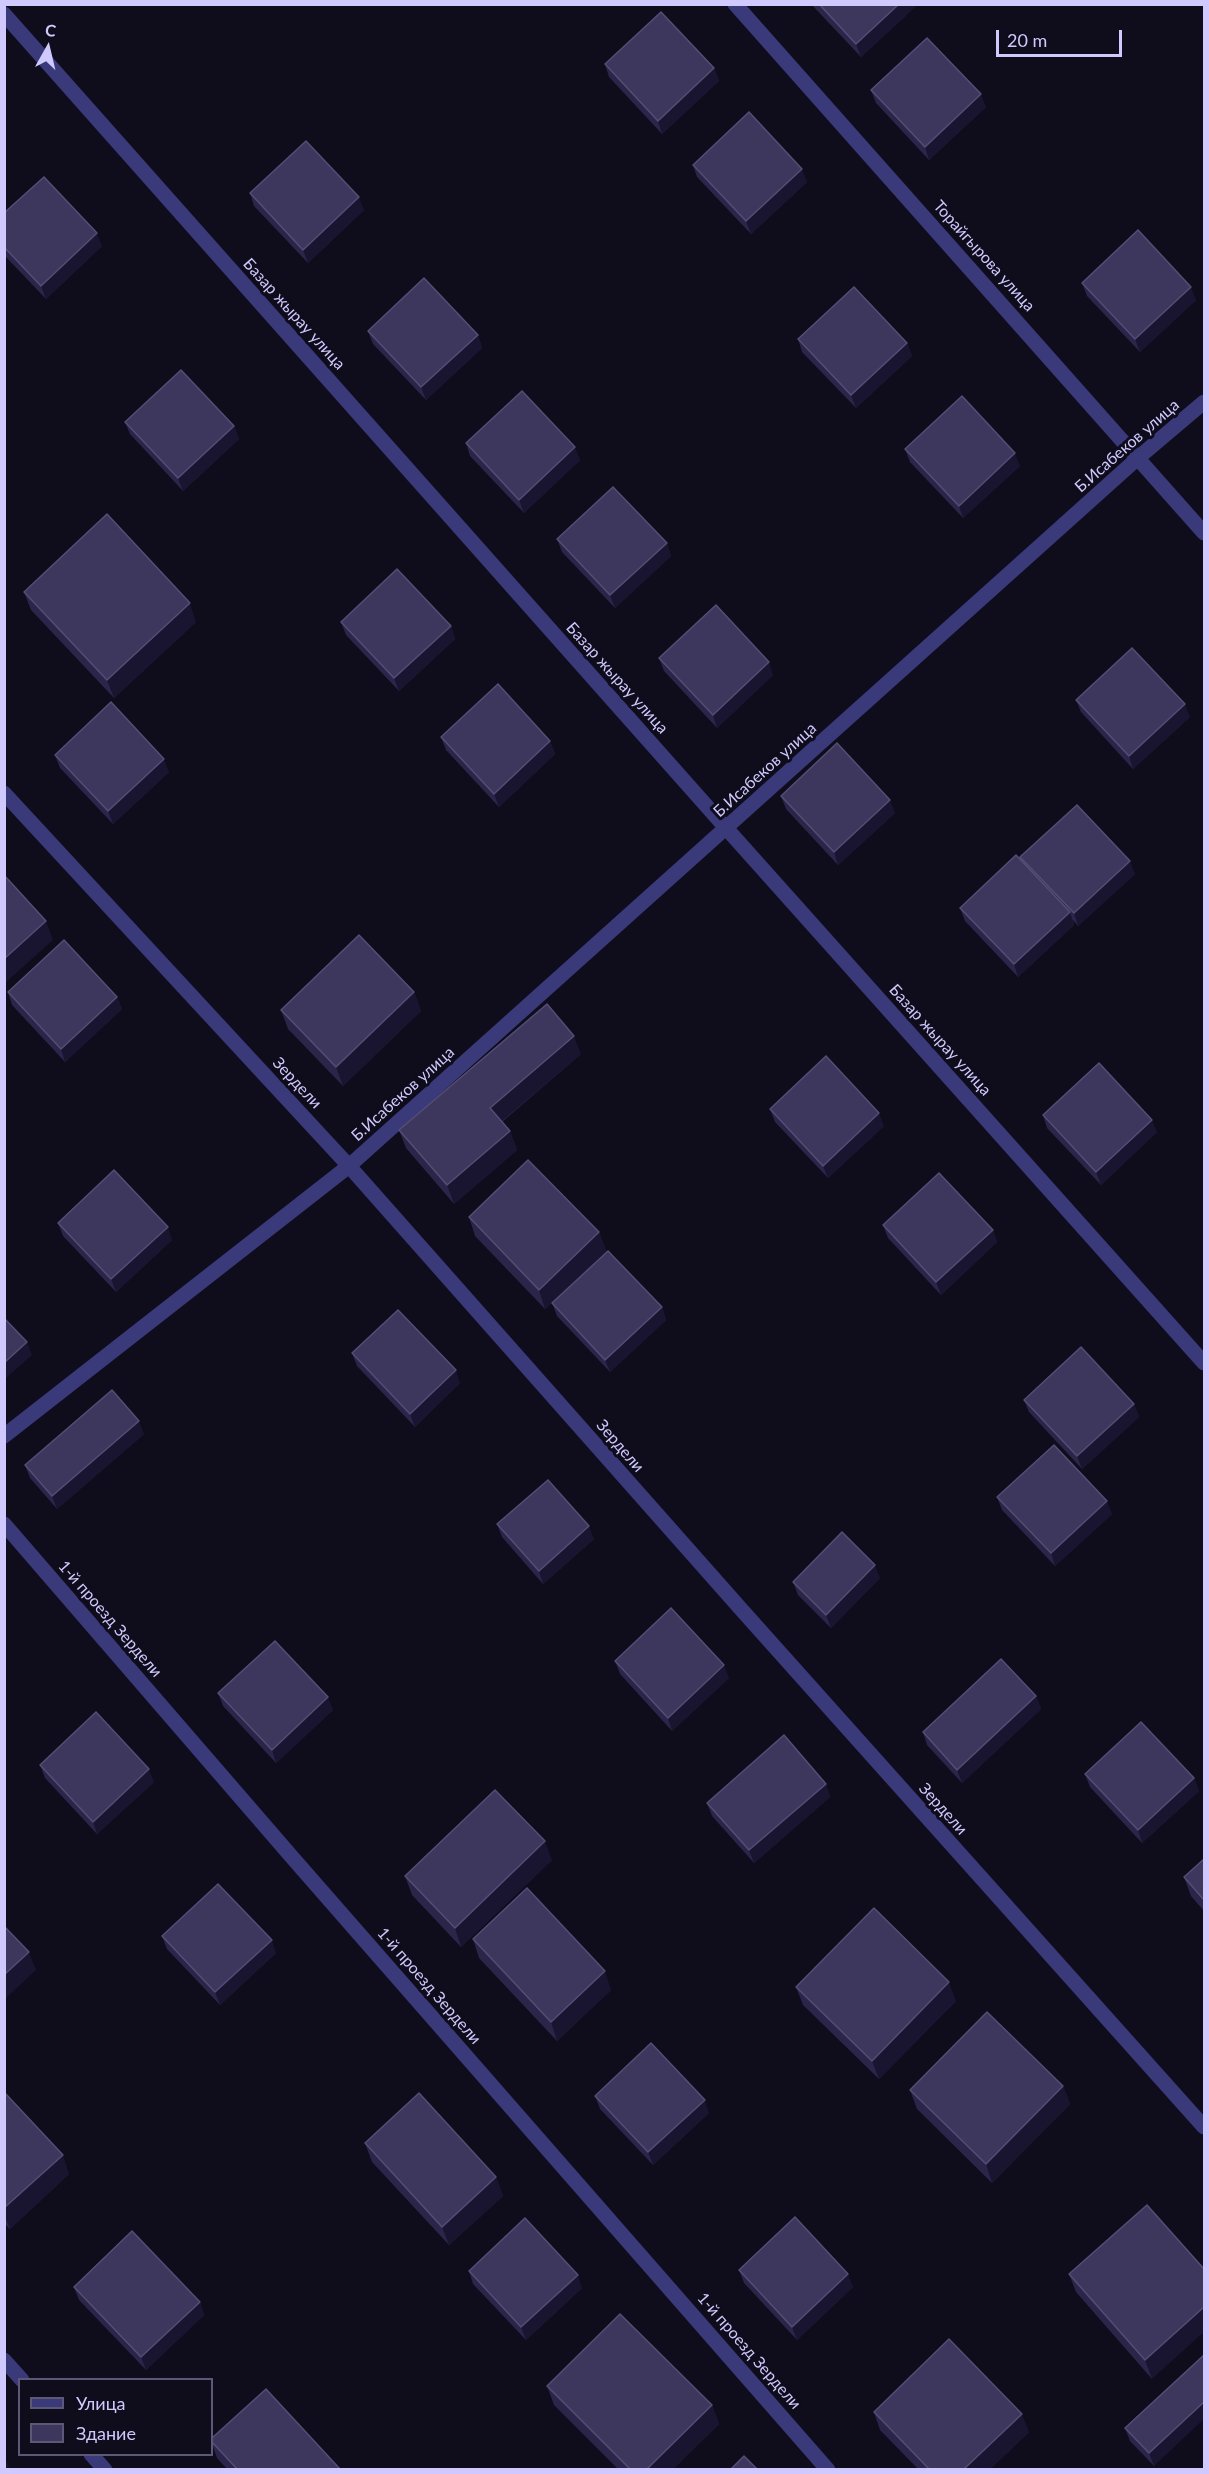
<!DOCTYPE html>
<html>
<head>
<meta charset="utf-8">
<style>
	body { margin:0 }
	#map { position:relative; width:1209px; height:2474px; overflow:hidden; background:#0f0c1c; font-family:Lato,sans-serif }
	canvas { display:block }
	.frame { position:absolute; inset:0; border:6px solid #cfc9fd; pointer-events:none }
	.legend { position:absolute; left:18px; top:2378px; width:195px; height:78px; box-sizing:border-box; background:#0f0c1c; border:2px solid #5c5876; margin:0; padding:8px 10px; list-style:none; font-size:18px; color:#cfc9fd }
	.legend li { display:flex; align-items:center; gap:12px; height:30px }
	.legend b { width:30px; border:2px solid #5c5876 }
	.north { position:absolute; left:18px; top:18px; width:60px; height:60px; -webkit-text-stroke:4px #0f0c1c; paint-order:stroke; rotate:8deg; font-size:16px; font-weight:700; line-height:24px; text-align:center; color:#cfc9fd }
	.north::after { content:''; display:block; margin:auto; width:21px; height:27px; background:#cfc9fd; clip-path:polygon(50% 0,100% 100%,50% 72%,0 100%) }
	.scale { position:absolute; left:996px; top:30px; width:126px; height:27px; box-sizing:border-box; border:3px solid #cfc9fd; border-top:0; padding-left:8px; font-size:18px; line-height:21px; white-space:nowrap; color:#cfc9fd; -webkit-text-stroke:4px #0f0c1c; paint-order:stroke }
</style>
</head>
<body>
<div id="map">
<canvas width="1209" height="2474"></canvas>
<div class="frame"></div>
<ul class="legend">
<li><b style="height:8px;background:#3a397a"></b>Улица</li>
<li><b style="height:16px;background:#3e375d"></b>Здание</li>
</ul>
<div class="north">С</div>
<div class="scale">20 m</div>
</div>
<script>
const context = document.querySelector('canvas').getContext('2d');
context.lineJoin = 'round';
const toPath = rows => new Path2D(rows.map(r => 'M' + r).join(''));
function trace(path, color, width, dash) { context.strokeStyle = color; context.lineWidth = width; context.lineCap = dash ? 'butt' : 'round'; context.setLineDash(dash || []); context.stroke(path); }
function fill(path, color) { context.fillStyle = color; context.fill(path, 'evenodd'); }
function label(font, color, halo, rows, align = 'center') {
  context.font = font + ' Lato,sans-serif'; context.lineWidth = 6; context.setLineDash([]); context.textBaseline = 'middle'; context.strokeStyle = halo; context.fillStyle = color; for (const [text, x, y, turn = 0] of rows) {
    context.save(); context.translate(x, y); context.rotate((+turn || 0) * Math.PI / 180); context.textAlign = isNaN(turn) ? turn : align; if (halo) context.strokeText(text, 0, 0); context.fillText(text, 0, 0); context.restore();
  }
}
trace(toPath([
	[4,1436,349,1166]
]), '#3a397a', 15);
trace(toPath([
	[735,4,1204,533],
	[4,14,727,829,1204,1363],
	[4,793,349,1166,740,1608,1204,2127],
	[349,1166,1139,457,1204,402],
	[4,1524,291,1856,828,2470],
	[4,2360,22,2380],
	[91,2454,105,2470]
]), '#3a397a', 15);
fill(toPath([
	[811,4,917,4,917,5,861,57],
	[605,64,714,68,719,81,662,134,609,77],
	[871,90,986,107,929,160,876,103],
	[693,165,807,182,751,234,697,177],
	[250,193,364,210,308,263,254,206],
	[4,213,102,246,46,299,4,255],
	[1082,283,1196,300,1140,352,1087,296],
	[368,331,478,335,482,348,426,400,373,344],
	[798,339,907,343,912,356,856,408,802,352],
	[125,422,234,426,239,439,183,491,130,434],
	[466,443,580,460,524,513,470,456],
	[905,449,1020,466,963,518,910,462],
	[557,539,667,543,671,556,615,608,562,552],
	[24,592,196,622,114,698,31,610],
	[341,622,451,626,455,639,399,691,346,635],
	[659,658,773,675,717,728,664,671],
	[1076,700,1190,717,1133,769,1081,712],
	[441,737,550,741,555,754,499,807,446,750],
	[55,755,169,772,113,824,60,768],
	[781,796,895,813,838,865,786,809],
	[1020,857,1135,874,1078,926,1073,920,1074,925,1018,977,965,921,960,908,1022,861],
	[8,992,117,997,122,1009,65,1062,12,1005],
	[414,992,421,1011,343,1086,288,1029,281,1010],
	[581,1054,502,1122,510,1131,517,1150,454,1204,406,1148,399,1130],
	[770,1109,884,1126,828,1178,775,1122],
	[1043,1115,1157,1132,1101,1185,1047,1128],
	[469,1217,599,1232,606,1251,545,1309,475,1236],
	[58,1223,172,1240,116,1292,63,1236],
	[883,1225,993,1230,997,1242,941,1295,888,1238],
	[552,1303,662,1307,666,1320,610,1372,557,1316],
	[352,1353,460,1383,415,1427,357,1366],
	[1024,1400,1134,1404,1139,1417,1082,1469,1029,1412],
	[144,1434,57,1509,30,1478,25,1465],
	[997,1497,1112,1514,1055,1566,1002,1510],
	[497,1524,594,1539,543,1584,502,1537],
	[880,1578,831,1628,798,1595,793,1582],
	[615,1661,729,1678,672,1731,620,1674],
	[218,1693,333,1710,276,1763,223,1706],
	[1036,1696,1041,1709,962,1783,927,1745,923,1732],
	[40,1765,154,1782,97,1834,45,1778],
	[1085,1774,1194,1778,1199,1791,1142,1843,1090,1787],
	[826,1784,830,1797,754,1863,712,1816,707,1803],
	[1204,1859,1204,1911,1191,1896,1184,1877],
	[552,1860,461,1947,412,1895,405,1876],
	[162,1936,276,1953,220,2005,167,1949],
	[473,1939,611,1990,557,2041,479,1958],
	[796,1987,956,2001,879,2079,803,2005],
	[1063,2086,1070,2104,992,2183,917,2109,910,2090],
	[4,2092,69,2174,10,2229,4,2223],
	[595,2096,709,2113,653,2165,600,2109],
	[365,2143,496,2177,503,2196,449,2245,372,2162],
	[1147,2205,1152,2379,1076,2292,1069,2274],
	[739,2270,853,2287,797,2340,744,2283],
	[469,2271,582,2288,526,2340,473,2284],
	[74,2287,200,2302,204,2315,146,2370,79,2300],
	[1204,2355,1154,2466,1130,2441,1125,2428],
	[547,2386,712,2405,719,2424,673,2469,618,2469,554,2405],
	[874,2412,1029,2432,990,2469,918,2469,880,2430],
	[212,2438,340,2469,227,2469,217,2458,212,2444]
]), '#2c254a');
fill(toPath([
	[899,4,917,5,861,57,856,44],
	[714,68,719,81,662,134,658,121],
	[981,94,986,107,929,160,925,147],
	[802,169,807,182,751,234,746,221],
	[359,197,364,210,308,263,303,250],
	[97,233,102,246,46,299,41,286],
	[1191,287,1196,300,1140,352,1135,339],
	[478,335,482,348,426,400,421,387],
	[907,343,912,356,856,408,851,395],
	[234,426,239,439,183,491,178,478],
	[575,447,580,460,524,513,519,500],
	[1015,453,1020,466,963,518,959,506],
	[667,543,671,556,615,608,610,595],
	[190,603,196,622,114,698,107,680],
	[451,626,455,639,399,691,394,678],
	[769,662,773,675,717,728,713,715],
	[1185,704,1190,717,1133,769,1129,756],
	[550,741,555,754,499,807,494,794],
	[164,759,169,772,113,824,108,811],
	[890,800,895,813,838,865,834,852],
	[1130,861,1135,874,1078,926,1074,913],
	[1070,912,1074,925,1018,977,1014,964],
	[46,921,53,940,4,984,4,959],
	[414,992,421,1011,343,1086,336,1067],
	[117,997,122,1009,65,1062,61,1049],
	[574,1036,581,1054,496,1126,490,1108],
	[879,1113,884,1126,828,1178,823,1166],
	[1152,1120,1157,1132,1101,1185,1096,1172],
	[510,1131,517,1150,454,1204,447,1185],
	[168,1227,172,1240,116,1292,111,1279],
	[993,1230,997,1242,941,1295,936,1282],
	[599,1232,606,1251,545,1309,539,1290],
	[662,1307,666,1320,610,1372,605,1360],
	[27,1342,32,1355,4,1380,4,1363],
	[456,1370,460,1383,415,1427,410,1414],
	[1134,1404,1139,1417,1082,1469,1077,1456],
	[139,1421,144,1434,57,1509,52,1496],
	[1107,1501,1112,1514,1055,1566,1051,1553],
	[589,1526,594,1539,543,1584,539,1571],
	[875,1565,880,1578,831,1628,826,1615],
	[724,1665,729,1678,672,1731,668,1718],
	[1036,1696,1041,1709,962,1783,957,1770],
	[328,1697,333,1710,276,1763,272,1750],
	[149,1769,154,1782,97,1834,93,1822],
	[1194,1778,1199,1791,1142,1843,1138,1830],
	[826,1784,830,1797,754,1863,749,1850],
	[545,1841,552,1860,461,1947,455,1928],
	[272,1940,276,1953,220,2005,215,1992],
	[29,1952,36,1970,4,2000,4,1975],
	[605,1971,611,1990,557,2041,551,2022],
	[949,1982,956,2001,879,2079,872,2061],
	[1063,2086,1070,2104,992,2183,986,2164],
	[705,2100,709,2113,653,2165,648,2152],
	[63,2155,69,2174,10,2229,4,2214,4,2208],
	[496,2177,503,2196,449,2245,442,2227],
	[848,2274,853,2287,797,2340,792,2327],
	[578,2275,582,2288,526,2340,521,2327],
	[200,2302,204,2315,146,2370,141,2357],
	[1204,2307,1204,2332,1152,2379,1145,2360],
	[1204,2402,1204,2419,1154,2466,1149,2453],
	[712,2405,719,2424,673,2469,647,2469],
	[1022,2414,1029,2432,990,2469,964,2469],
	[4,2456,9,2467,6,2469,4,2469]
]), '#19142f');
const building = toPath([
	[819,4,899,4,856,44,819,4],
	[661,12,714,68,658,121,605,64,661,12],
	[927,38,981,94,925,147,871,90,927,38],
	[749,112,802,169,746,221,693,165,749,112],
	[306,141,359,197,303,250,250,193,306,141],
	[44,177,97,233,41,286,4,247,4,213,44,177],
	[1138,230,1191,287,1135,339,1082,283,1138,230],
	[424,278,478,335,421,387,368,331,424,278],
	[854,287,907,343,851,395,798,339,854,287],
	[181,370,234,426,178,478,125,422,181,370],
	[522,391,575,447,519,500,466,443,522,391],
	[962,396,1015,453,959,506,905,449,962,396],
	[613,487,667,543,610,595,557,539,613,487],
	[107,514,190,603,107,680,24,592,107,514],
	[397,569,451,626,394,678,341,622,397,569],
	[716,605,769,662,713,715,659,658,716,605],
	[1132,648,1185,704,1129,756,1076,700,1132,648],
	[498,684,550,741,494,794,441,737,498,684],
	[111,702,164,759,108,811,55,755,111,702],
	[837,743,890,800,834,852,781,796,837,743],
	[1077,805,1130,861,1074,913,1020,857,1077,805],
	[1016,855,1070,912,1014,964,960,908,1016,855],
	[4,875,46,921,4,959,4,875],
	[359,935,414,992,336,1067,281,1010,359,935],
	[64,940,117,997,61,1049,8,992,64,940],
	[547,1004,574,1036,490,1108,510,1131,447,1185,399,1130,547,1004],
	[826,1056,879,1113,823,1166,770,1109,826,1056],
	[1099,1063,1152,1120,1096,1172,1043,1115,1099,1063],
	[528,1160,599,1232,539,1290,469,1217,528,1160],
	[114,1170,168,1227,111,1279,58,1223,114,1170],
	[939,1173,993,1230,936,1282,883,1225,939,1173],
	[608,1251,662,1307,605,1360,552,1303,608,1251],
	[398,1310,456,1370,410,1414,352,1353,398,1310],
	[4,1318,27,1342,4,1363,4,1318],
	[1081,1347,1134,1404,1077,1456,1024,1400,1081,1347],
	[112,1390,139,1421,52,1496,25,1465,112,1390],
	[1054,1445,1107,1501,1051,1553,997,1497,1054,1445],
	[548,1480,589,1526,539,1571,497,1524,548,1480],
	[842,1532,875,1565,826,1615,793,1582,842,1532],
	[671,1608,724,1665,668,1718,615,1661,671,1608],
	[275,1641,328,1697,272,1750,218,1693,275,1641],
	[1001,1659,1036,1696,957,1770,923,1732,1001,1659],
	[96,1712,149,1769,93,1822,40,1765,96,1712],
	[1141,1722,1194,1778,1138,1830,1085,1774,1141,1722],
	[784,1735,826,1784,749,1850,707,1803,784,1735],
	[495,1790,545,1841,455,1928,405,1876,495,1790],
	[1204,1859,1204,1900,1184,1877,1204,1859],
	[218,1884,272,1940,215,1992,162,1936,218,1884],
	[527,1888,605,1971,551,2022,473,1939,527,1888],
	[874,1908,949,1982,872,2061,796,1987,874,1908],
	[4,1926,29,1952,4,1975,4,1926],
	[987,2012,1063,2086,986,2164,910,2090,987,2012],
	[651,2043,705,2100,648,2152,595,2096,651,2043],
	[4,2092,63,2155,4,2208,4,2092],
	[419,2093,496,2177,442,2227,365,2143,419,2093],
	[1147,2205,1204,2269,1204,2307,1145,2360,1069,2274,1147,2205],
	[795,2217,848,2274,792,2327,739,2270,795,2217],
	[525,2218,578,2275,521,2327,469,2271,525,2218],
	[132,2231,200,2302,141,2357,74,2287,132,2231],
	[620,2314,712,2405,647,2469,630,2469,547,2386,620,2314],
	[949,2339,1022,2414,964,2469,929,2469,874,2412,949,2339],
	[1204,2355,1204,2402,1149,2453,1125,2428,1204,2355],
	[266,2389,340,2469,237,2469,212,2442,212,2438,266,2389],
	[744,2456,757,2469,731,2469,744,2456]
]);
fill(building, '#3e375d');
trace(building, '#544e76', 1.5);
label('16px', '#cfc9fd', '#0f0c1c', [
	["Торайгырова улица",984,256,48],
	["Базар жырау улица",294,314,48],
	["Б.Исабеков улица",1127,446,-41],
	["Базар жырау улица",617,678,48],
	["Б.Исабеков улица",765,770,-42],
	["Базар жырау улица",940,1040,48],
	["Зердели",297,1083,47],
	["Б.Исабеков улица",403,1094,-42],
	["Зердели",620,1446,49],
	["1-й проезд Зердели",110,1619,49],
	["Зердели",943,1809,48],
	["1-й проезд Зердели",429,1986,49],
	["1-й проезд Зердели",749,2351,49]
]);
</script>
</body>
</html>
